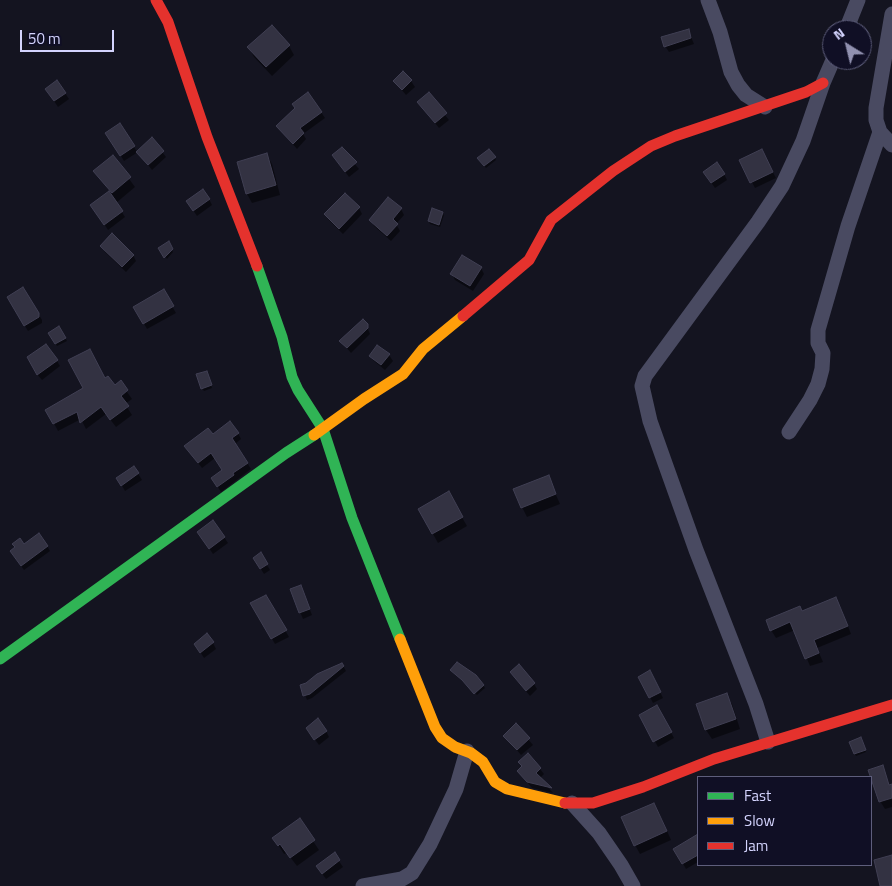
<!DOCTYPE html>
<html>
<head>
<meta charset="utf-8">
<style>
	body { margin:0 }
	#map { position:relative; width:892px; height:886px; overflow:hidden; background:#141420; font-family:"Titillium Web",sans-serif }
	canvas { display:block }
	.legend { position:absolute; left:697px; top:776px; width:175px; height:90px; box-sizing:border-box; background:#100f25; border:1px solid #5e5e7c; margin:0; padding:6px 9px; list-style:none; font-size:15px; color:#d4d4fe }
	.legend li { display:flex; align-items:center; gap:10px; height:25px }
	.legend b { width:25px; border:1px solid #5e5e7c }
	.north { position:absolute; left:822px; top:20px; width:50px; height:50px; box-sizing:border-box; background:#100f25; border:1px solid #5e5e7c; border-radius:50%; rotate:324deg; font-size:14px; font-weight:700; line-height:20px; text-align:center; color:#d4d4fe }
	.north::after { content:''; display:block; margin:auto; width:18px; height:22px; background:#9191b0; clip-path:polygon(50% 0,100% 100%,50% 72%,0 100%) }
	.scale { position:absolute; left:20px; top:30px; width:94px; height:22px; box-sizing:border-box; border:2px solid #d4d4fe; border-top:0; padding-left:6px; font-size:15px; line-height:18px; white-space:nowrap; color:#d4d4fe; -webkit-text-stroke:4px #100f25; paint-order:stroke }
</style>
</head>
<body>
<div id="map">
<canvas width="892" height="886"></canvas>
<ul class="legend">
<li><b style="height:6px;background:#30b455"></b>Fast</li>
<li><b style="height:6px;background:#ff9f0a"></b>Slow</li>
<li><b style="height:6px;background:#e5322d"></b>Jam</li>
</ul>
<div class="north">N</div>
<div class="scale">50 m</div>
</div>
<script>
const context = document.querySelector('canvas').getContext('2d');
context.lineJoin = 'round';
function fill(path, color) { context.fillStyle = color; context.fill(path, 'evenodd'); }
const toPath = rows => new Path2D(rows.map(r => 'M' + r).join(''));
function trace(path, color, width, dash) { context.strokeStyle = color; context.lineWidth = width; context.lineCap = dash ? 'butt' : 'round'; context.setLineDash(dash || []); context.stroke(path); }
fill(toPath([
	[272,27,289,46,294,55,272,76,254,57,249,48],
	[688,30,694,44,669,52,665,46],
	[394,81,411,81,415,87,406,95],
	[65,93,69,99,58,107,50,95],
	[428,94,449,120,439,128,418,102],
	[296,108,321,112,325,118,303,134,306,139,297,149,277,126],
	[120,125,137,152,152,139,166,157,152,170,138,152,124,161,107,133],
	[342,149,359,169,349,177,333,155],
	[267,155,272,164,280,195,252,203,247,194],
	[764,156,776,178,755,188,741,161],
	[113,157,135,187,116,203,125,217,108,230,92,205,110,192,95,171],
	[495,158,496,160,486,168,480,161],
	[724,174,727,180,715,188,708,178],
	[345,194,359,208,362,214,343,234,329,220,325,215],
	[209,199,212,205,197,216,191,207],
	[401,209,404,215,396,224,400,231,391,241,374,226,371,220],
	[442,213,444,215,440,227,430,224,429,221],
	[168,243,173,252,167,259,160,248],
	[102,246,133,255,136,261,126,272,105,252],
	[481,268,484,274,473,291,455,280,452,274],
	[23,289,42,320,42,323,28,331,8,298],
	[163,291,176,313,147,329,135,307],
	[366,325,370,334,351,353,341,341],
	[59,328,67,341,57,346,50,333],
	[378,346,389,355,393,361,385,370,374,361,370,356],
	[57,361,60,366,42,380,36,373],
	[208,375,212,388,204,391,202,388],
	[105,380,115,387,120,382,132,399,125,404,132,415,116,427,106,414,86,429,81,419,58,431,47,410],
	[238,433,241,439,235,444,251,469,221,492,216,484,223,470,215,458,202,468,186,447,212,435],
	[134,467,142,480,125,491,121,484],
	[548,477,560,504,527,517,522,507],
	[448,493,467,526,438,543,419,509],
	[224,537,228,543,213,554,202,538],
	[24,545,47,546,50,551,24,570,14,556],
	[260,554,270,570,264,574,254,558],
	[291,590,303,592,312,615,303,619],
	[266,597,289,637,275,644,252,604],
	[840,606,851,634,817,648,823,662,810,666,795,630,776,638,771,630,802,613],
	[213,643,216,649,204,658,199,650],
	[342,664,346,671,312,698,307,700,305,695,307,684],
	[452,670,475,676,485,688,477,695],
	[515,678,534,684,537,689,530,696],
	[653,678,663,698,653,703,650,697],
	[726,695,732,704,740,729,712,739,706,730,698,705],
	[657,707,674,738,658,747,641,715],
	[516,725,533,745,521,755,505,736],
	[326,731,329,737,319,745,311,734],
	[862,741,866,752,856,756,855,754],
	[882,767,890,786,892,786,892,807,885,809,880,801],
	[540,769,544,774,540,778,553,793,532,788,518,771],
	[659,813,671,840,640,854,635,845],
	[299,820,319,850,297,866,287,853,284,854,274,838],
	[698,836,698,862,686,869,675,849],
	[334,854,343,867,326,879,321,872]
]), '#0007');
const building = toPath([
	[272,25,290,45,266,67,247,47,272,25],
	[689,29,691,38,664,47,661,37,689,29],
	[403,71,412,80,402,90,393,81,403,71],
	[57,80,66,93,54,101,45,89,57,80],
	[308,92,322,112,300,128,304,133,293,144,276,126,295,108,292,104,308,92],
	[429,92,447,113,435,123,417,102,429,92],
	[120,123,135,146,120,156,105,133,120,123],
	[152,137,164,151,148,165,136,152,152,137],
	[342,147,357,162,345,172,332,155,342,147],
	[489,149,496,157,484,166,477,158,489,149],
	[762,149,773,172,750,183,739,160,762,149],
	[267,153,276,185,246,194,237,162,267,153],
	[113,155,131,177,112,193,93,171,113,155],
	[717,162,725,174,711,183,703,172,717,162],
	[203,189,210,199,193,211,186,201,203,189],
	[109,191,123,211,104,225,90,205,109,191],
	[345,193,360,207,339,229,324,214,345,193],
	[388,197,402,208,393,219,398,224,387,236,369,220,388,197],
	[432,208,443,212,439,225,428,221,432,208],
	[112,233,134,255,122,267,100,246,112,233],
	[169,241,173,249,164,258,158,248,169,241],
	[462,255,482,267,470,286,450,274,462,255],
	[23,287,39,313,39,317,24,326,7,297,23,287],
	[164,289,174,306,143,324,133,307,164,289],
	[363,319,368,324,368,328,347,348,339,341,363,319],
	[59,326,66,338,55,344,48,333,59,326],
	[46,344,58,360,37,375,27,357,46,344],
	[377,345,390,354,381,365,369,356,377,345],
	[90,349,105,378,108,376,115,385,121,380,128,390,121,396,129,406,110,420,101,407,80,423,77,412,53,424,45,410,83,388,68,360,90,349],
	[207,371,212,385,201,389,196,374,207,371],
	[230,421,239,433,232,438,248,463,233,473,234,475,217,487,211,478,222,470,211,453,198,463,184,446,208,428,213,434,230,421],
	[134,466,139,473,121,486,116,478,134,466],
	[549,475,556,494,521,508,513,489,549,475],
	[449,491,463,517,432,534,418,509,449,491],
	[213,520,225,537,209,549,197,532,213,520],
	[39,533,48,546,21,566,10,551,15,547,12,544,20,538,24,544,39,533],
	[261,552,268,564,260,569,253,558,261,552],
	[301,585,310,609,299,613,290,589,301,585],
	[266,595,287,630,271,639,250,603,266,595],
	[836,597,848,626,814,640,819,653,805,659,790,622,770,631,766,620,800,606,802,611,836,597],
	[207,633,214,642,200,653,194,644,207,633],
	[457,662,476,675,484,685,474,694,462,680,450,670,457,662],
	[342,663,344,666,310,694,303,696,300,685,306,683,317,674,342,663],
	[519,664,535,683,526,691,510,672,519,664],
	[650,670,661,692,649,698,638,677,650,670],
	[727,693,736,719,705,730,696,704,727,693],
	[657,705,672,732,653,742,639,715,657,705],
	[318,718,327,731,314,740,306,728,318,718],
	[516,723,530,738,517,750,503,736,516,723],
	[861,737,866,750,854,754,849,742,861,737],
	[528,753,541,768,536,773,552,788,527,782,517,771,522,766,518,762,528,753],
	[883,765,889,785,892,784,892,798,879,802,868,770,883,765],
	[654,803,667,831,634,846,621,817,654,803],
	[300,818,315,840,290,858,280,844,278,846,272,838,300,818],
	[698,834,698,855,682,864,673,849,698,834],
	[335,852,340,860,322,874,316,866,335,852],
	[892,855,892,886,880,886,874,860,892,855]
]);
fill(building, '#333242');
trace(building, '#403f53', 1);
trace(toPath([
	[708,0,720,32,731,72,738,85,746,95,765,107],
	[892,14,876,108,876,120,880,132,892,145],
	[846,30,858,0],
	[789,432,810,400,818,384,822,369,823,353,818,343,818,330,848,226,880,132],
	[768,742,756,704,696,550,666,466,650,421,642,386,645,376,758,222,782,186,803,141,823,83,833,60],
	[572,803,599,833,621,865,633,886],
	[363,886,402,879,412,873,430,844,456,789,467,751]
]), '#494a61', 15);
trace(toPath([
	[257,266,282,337,292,377,298,390,323,429,352,518,400,639],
	[0,659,286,453,314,435]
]), '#30b455', 11);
trace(toPath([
	[314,435,364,399,403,374,423,349,463,316],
	[400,639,435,727,442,738,455,747,471,753,483,762,495,782,507,789,565,803]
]), '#ff9f0a', 11);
trace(toPath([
	[156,0,168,22,207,137,257,266],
	[463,316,529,260,551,220,613,171,651,146,675,136,806,92,823,83],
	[565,803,593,803,643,787,714,759,892,705]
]), '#e5322d', 11);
</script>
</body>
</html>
